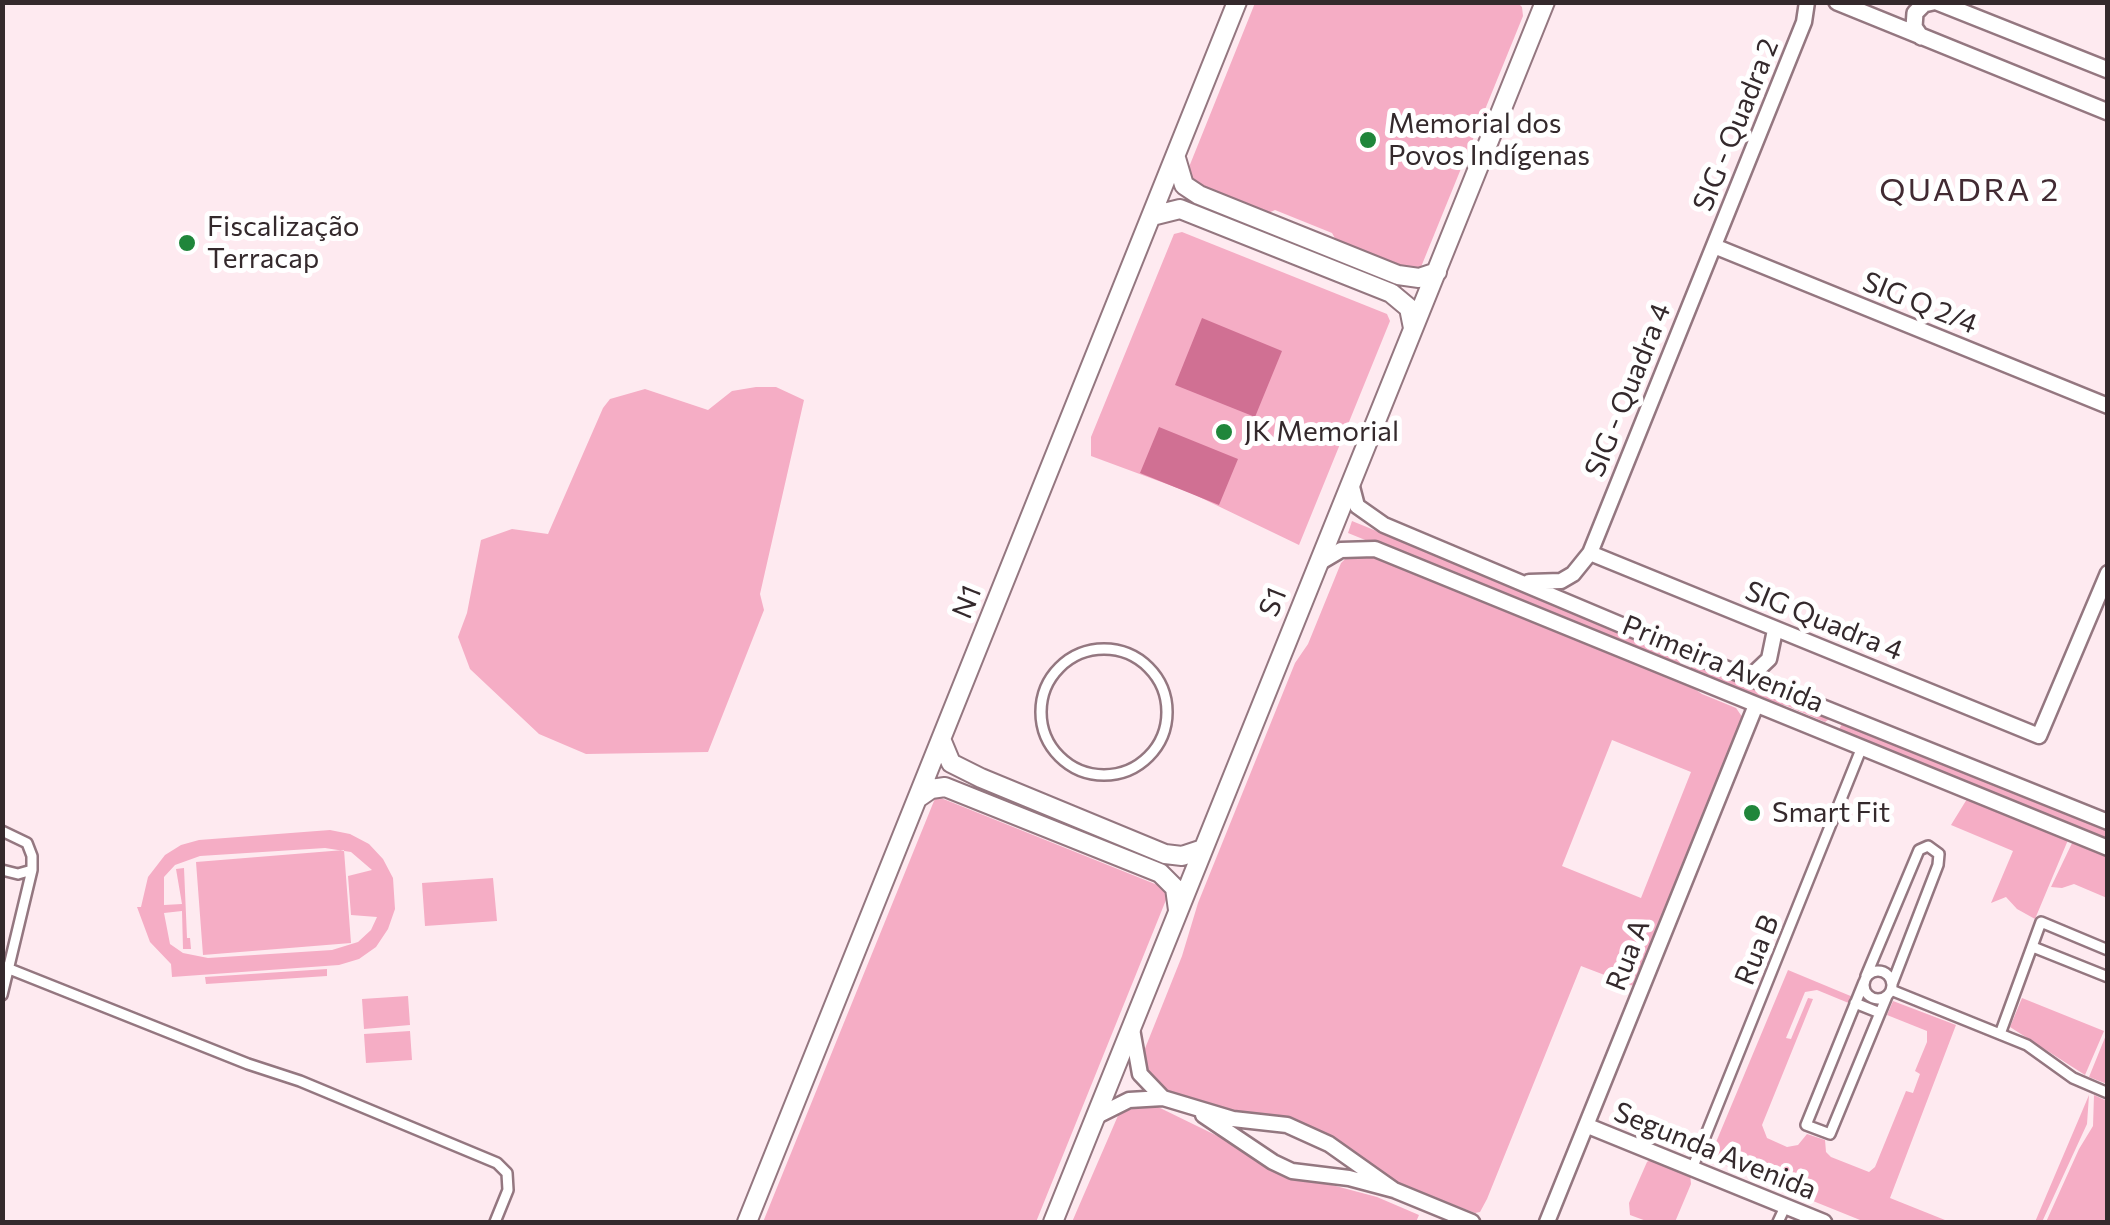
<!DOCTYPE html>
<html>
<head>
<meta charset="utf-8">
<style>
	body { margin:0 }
	#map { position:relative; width:2110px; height:1225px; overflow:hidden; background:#feeaf0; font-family:Commissioner,sans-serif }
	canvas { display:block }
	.frame { position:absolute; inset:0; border:5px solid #34292c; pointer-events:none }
</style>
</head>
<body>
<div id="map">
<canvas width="2110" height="1225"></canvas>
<div class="frame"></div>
</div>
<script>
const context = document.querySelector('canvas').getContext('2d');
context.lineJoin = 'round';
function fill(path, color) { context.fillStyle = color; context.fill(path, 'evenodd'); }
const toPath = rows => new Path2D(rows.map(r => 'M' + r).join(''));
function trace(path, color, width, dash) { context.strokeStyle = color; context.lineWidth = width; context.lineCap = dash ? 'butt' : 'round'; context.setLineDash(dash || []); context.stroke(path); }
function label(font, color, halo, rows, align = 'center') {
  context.font = font + ' Commissioner,sans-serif'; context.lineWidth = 10; context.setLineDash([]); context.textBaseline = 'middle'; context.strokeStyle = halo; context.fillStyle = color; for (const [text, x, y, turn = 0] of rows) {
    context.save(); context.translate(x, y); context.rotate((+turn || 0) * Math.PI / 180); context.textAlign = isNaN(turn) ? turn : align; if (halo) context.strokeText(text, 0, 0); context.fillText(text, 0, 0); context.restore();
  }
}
fill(toPath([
	[1517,2,1522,7,1523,16,1421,267,1416,271,1337,242,1332,233,1275,210,1266,214,1191,184,1187,172,1255,3],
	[1182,232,1387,314,1390,321,1299,545,1191,493,1091,456,1091,437,1174,234],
	[756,387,776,387,804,400,760,594,764,610,708,752,586,754,539,734,470,669,458,637,467,613,481,540,512,529,548,534,603,408,610,399,645,389,708,410,732,391],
	[1352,521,1683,656,1678,667,1348,533],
	[1350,554,1371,554,1683,681,1702,694,1736,708,1743,718,1636,987,1581,966,1487,1199,1480,1212,1475,1213,1395,1182,1309,1127,1289,1120,1238,1115,1204,1105,1151,1083,1145,1078,1142,1056,1182,956,1198,903,1295,663,1308,644,1341,563],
	[1612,740,1691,772,1641,898,1562,866],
	[1695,666,1733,681,1761,687,1829,719,1825,722,1787,706,1758,700,1691,673,1691,667],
	[1843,721,2107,828,2107,841,1838,732],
	[936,796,1170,890,1036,1222,763,1222],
	[1967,799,2068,840,2035,919,2017,909,2006,897,1991,903,2013,851,1951,825],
	[330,830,350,834,369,844,383,859,393,878,395,909,388,929,376,947,359,959,339,965,172,977,171,964,150,942,137,907,141,907,148,877,165,855,181,845,199,840],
	[325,848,351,852,372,870,348,876,351,915,377,917,371,930,358,942,332,950,208,958,183,953,170,944,164,913,182,911,183,949,191,949,190,938,187,938,184,868,176,869,182,904,164,905,164,877,175,865,200,856],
	[2073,841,2107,855,2107,898,2074,884,2062,888,2051,887],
	[344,850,351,943,203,955,196,862],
	[493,878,497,921,425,926,422,883],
	[327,969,327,976,206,984,205,977],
	[1788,970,1853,997,1851,1004,1817,990,1805,992,1786,1038,1791,1039,1808,998,1813,999,1762,1125,1767,1138,1787,1147,1798,1145,1807,1134,1825,1140,1826,1152,1831,1157,1869,1172,1875,1167,1906,1091,1913,1093,1920,1074,1915,1071,1927,1042,1927,1031,1887,1015,1893,1001,1956,1025,1890,1198,1950,1222,1865,1222,1709,1159],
	[408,996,410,1025,364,1029,362,999],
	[2022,998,2104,1031,2085,1075,2010,1027],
	[410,1031,412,1060,366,1063,364,1034],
	[2106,1035,2108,1035,2107,1084,2089,1077],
	[2089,1095,2087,1124,2042,1222,2035,1222],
	[2094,1095,2107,1101,2107,1222,2046,1222,2079,1149,2093,1126],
	[1154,1105,1240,1147,1252,1159,1283,1177,1332,1185,1377,1197,1419,1215,1416,1222,1072,1222,1120,1111,1123,1107],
	[1653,1158,1690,1173,1691,1184,1675,1222,1649,1222,1630,1215,1629,1203,1647,1162]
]), '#f5adc5');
fill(toPath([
	[1202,318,1282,351,1255,417,1175,385],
	[1159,427,1238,459,1219,505,1140,473]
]), '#d07093');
const street = toPath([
	'1041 712a63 63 0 1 1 126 0a63 63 0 1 1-126 0Z',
	[2,831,27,843,32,856,32,870,2,995],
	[2,870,18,874,32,870],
	[2033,947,2108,977],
	[2,966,248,1064,300,1081,497,1163,507,1173,508,1190,495,1222],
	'1864 985a14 14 0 1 1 28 0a14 14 0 1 1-28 0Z',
	[1866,976,1919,850,1928,846,1939,854,1938,865,1892,984],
	[1864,982,1806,1125,1830,1134,1887,996],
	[1891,990,2027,1045,2073,1078,2108,1093],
	[1855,1003,1880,1013],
	[2000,1034,2041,922,2108,950],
	[1692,1169,1862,747],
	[1778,1222,1785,1207]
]);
const secondary = toPath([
	[1714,246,2108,406],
	[1351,483,1357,506,1384,525,1695,656,2108,822],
	[1590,553,2039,736,2108,573],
	[1319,563,1341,550,1375,549,2108,848],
	[1529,582,1561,581,1573,574,1590,553,1804,22,1807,2],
	[1750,677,1769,659,1775,630],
	[1132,1029,1140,1074,1163,1098],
	[1203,1115,1273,1162,1292,1171,1349,1178,1394,1190,1472,1222],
	[1095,1117,1129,1100,1163,1098,1233,1119,1287,1125,1329,1144,1394,1190],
	[1588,1126,1824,1222],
	[1547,1222,1756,705]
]);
const primary = toPath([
	[1837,2,2108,112],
	[1937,2,2108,70],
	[1921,37,1914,27,1915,13,1924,4,1933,2]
]);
const highway = toPath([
	[1176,158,1184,185,1199,195,1398,275,1419,278,1437,272],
	[1152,216,1180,209,1391,293,1409,308,1413,328],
	[941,739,951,763,981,778,1165,854,1182,856,1203,849],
	[918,798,931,789,945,787,1160,873,1175,888,1178,910],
	[747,1222,1237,2],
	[1053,1222,1545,2]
]);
trace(street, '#947780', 14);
trace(secondary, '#947780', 19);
trace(primary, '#947780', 20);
trace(highway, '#947780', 22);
trace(street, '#fff', 9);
trace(secondary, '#fff', 14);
trace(primary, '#fff', 15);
trace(highway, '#fff', 18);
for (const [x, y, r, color] of [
	[1368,140,10,"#20863b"],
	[187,243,10,"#20863b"],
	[1224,432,10,"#20863b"],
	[1752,813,10,"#20863b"]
]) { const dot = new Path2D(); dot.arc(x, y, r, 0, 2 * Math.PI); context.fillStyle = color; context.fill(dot); trace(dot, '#fff', 4); }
label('28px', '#34292c', '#fff', [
	["Memorial dos",1388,124],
	["Povos Indígenas",1388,156],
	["Fiscalização",207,227],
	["Terracap",207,259],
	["JK Memorial",1244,432],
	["Smart Fit",1772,813]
], 'left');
label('28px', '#34292c', '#fff', [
	["SIG - Quadra 2",1736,125,-68],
	["SIG Q 2/4",1920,303,22],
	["SIG - Quadra 4",1628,390,-68],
	["N1",967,602,-68],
	["S1",1273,602,-68],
	["SIG Quadra 4",1824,621,22],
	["Primeira Avenida",1723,664,22],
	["Rua B",1757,950,-68],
	["Rua A",1628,955,-69],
	["Segunda Avenida",1715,1151,22]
]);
context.letterSpacing = '2.5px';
label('32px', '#422a32', '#fff', [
	["QUADRA 2",1970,190]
]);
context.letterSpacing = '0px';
</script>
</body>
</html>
